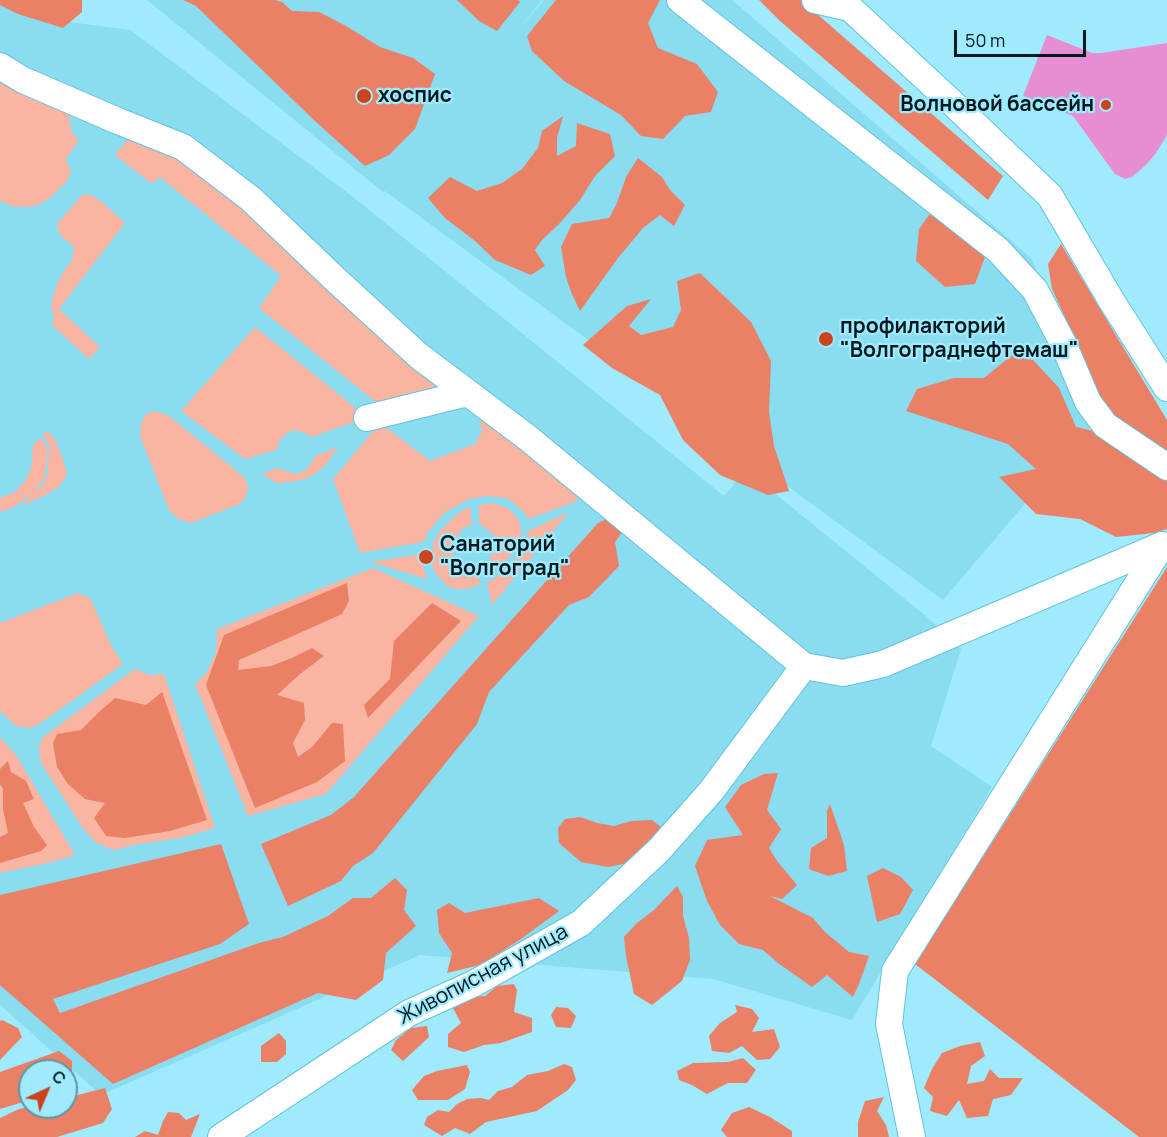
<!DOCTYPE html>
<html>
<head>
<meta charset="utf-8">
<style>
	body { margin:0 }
	#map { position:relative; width:1167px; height:1137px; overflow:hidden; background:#9feafd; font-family:Manrope,sans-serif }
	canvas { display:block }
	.north { position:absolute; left:18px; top:1059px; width:60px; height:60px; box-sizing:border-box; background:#9feafd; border:2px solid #5f96a4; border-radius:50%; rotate:44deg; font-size:16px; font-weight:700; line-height:24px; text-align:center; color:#00181f }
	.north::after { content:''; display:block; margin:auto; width:21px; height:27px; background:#cc431d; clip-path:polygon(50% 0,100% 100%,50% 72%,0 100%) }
	.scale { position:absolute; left:954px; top:30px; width:132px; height:27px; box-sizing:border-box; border:3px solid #00181f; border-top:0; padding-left:8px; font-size:18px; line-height:21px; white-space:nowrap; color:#00181f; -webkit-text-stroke:4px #9feafd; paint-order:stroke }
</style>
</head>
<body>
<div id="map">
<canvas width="1167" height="1137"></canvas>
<div class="north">С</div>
<div class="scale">50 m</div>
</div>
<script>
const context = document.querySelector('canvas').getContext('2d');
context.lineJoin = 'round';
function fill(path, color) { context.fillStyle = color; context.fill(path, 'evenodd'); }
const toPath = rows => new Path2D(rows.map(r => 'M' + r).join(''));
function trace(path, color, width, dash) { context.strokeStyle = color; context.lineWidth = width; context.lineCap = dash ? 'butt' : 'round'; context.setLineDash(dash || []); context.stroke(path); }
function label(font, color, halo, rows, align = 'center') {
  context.font = font + ' Manrope,sans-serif'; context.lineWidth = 4.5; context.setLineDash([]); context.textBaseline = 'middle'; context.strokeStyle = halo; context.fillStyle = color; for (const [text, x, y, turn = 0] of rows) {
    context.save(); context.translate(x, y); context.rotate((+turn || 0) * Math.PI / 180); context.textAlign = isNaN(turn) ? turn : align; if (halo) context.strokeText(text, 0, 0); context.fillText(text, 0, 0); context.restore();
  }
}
fill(toPath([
	[0,0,7,0,39,18,130,30,348,193,724,496,746,470,927,617,961,649,931,746,992,787,852,1020,713,979,420,955,101,1095,0,1005],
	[147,0,542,0,518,30,544,0,732,0,1031,258,1097,419,943,600,385,191,383,192]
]), '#8adcf0');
fill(toPath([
	[0,72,72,113,69,117,72,133,79,140,66,159,71,172,67,181,50,198,38,205,27,207,15,207,4,203,0,200],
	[140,137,183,156,438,376,430,394,382,407,259,308,281,276,160,177,152,184,115,155,127,140],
	[83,194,93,196,103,203,125,223,59,309,100,347,89,359,51,324,54,319,51,305,56,287,62,274,72,260,74,247,60,235,57,224],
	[255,327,362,413,356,421,312,437,304,433,294,430,287,433,281,439,276,450,245,459,181,411],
	[155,411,169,416,245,478,248,488,246,496,240,504,191,523,178,519,169,510,140,436,141,424,146,414],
	[487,412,581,490,575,502,528,519,523,511,507,498,486,496,470,499,445,512,428,532,423,542,360,553,333,479,374,430,383,427,392,432,430,461,475,444,482,431,479,417],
	[47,431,55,439,64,463,67,475,59,487,42,497,21,506,33,493,14,507,0,512,0,498,15,492,25,481,31,469,33,446,40,437,47,447,47,461,45,477,35,491,42,486,48,474,49,445,43,435],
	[338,447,325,466,315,474,305,479,290,482,276,483,263,474,276,468,295,474,305,471,312,462,315,456],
	[492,503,508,508,514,514,520,522,521,534,514,552,486,579,482,566,486,563,493,554,496,548,496,541,494,535,479,523,479,505],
	[471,507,471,526,464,527,451,544,454,559,460,564,468,569,477,569,480,584,467,589,455,589,447,586,434,571,432,564,433,543,439,532,454,517,461,511],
	[569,512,492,605,487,583,502,573,517,557,526,542,528,531],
	[424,554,424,570,427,579,370,562],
	[373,568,479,616,326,794,248,816,195,684,207,672,216,652,217,629],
	[78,593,90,598,111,645,123,664,45,720,31,728,16,726,0,711,0,623],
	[135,669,149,675,164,674,215,828,180,838,139,844,113,850,95,842,82,827,40,761,39,746,43,737],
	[0,737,16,755,75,855,52,862,0,873]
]), '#f9b4a2');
fill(toPath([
	[0,0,82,0,82,12,63,28,18,14,0,5],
	[183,0,275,0,282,2,292,11,319,12,346,26,380,47,413,58,435,74,415,129,389,155,365,166,316,122,196,6],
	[457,0,518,0,520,2,497,31,479,21],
	[556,0,660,0,648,23,658,48,697,64,718,92,711,112,685,116,663,139,641,136,621,115,564,81,532,51,527,36],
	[759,0,801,0,1003,176,988,200,780,21],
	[563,116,557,138,557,156,576,146,577,123,610,134,615,156,595,176,580,200,560,223,542,240,535,250,545,266,531,275,495,260,475,241,445,218,428,198,450,177,477,191,502,183,522,169,538,148,542,131],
	[638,158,662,177,670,190,685,205,674,226,660,215,643,228,618,258,580,311,571,292,566,277,561,247,572,224,609,218,617,203,626,177],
	[955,201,981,220,985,257,975,284,945,287,916,261,919,229,929,215],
	[1061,244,1167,420,1167,453,1118,422,1096,390,1076,341,1052,289,1048,264],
	[700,273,751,322,771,361,769,412,774,446,789,491,768,495,720,475,683,440,660,395,612,368,583,345,627,306,651,299,629,326,641,335,673,327,681,310,677,281],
	[1011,356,1033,360,1059,388,1076,427,1107,434,1167,475,1167,529,1154,533,1116,537,1080,519,1036,514,999,477,1036,469,1008,444,906,411,917,389,954,378,984,378],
	[612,516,625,528,615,542,619,566,589,597,569,605,489,692,477,724,373,853,353,866,341,881,288,906,261,844,331,815,354,797,598,523],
	[1167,567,1167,1137,1139,1137,915,964],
	[347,583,349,601,342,614,239,660,238,670,271,666,292,658,312,648,324,656,300,674,277,695,304,703,305,720,293,743,298,757,312,747,332,723,343,724,345,761,317,782,255,808,206,685,224,635],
	[432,603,461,621,368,718,364,705,390,679,394,641],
	[162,692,207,820,170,831,125,838,106,836,94,818,105,803,85,799,68,784,57,767,53,743,57,734,81,730,98,713,115,698,146,705],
	[8,761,11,772,26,781,34,799,23,803,34,827,47,845,41,851,0,863,0,837,8,833,3,809,3,789,0,784,0,769],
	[778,773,767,810,781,829,769,848,777,861,797,885,782,899,770,896,813,918,825,932,849,952,869,956,859,984,853,997,827,975,812,987,778,963,763,950,739,944,720,925,707,901,695,866,707,840,743,835,725,807,741,785,764,774],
	[830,804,844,845,847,871,828,876,809,869,811,848,827,838,827,811],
	[580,817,597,823,614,826,631,821,652,820,661,827,628,863,608,867,581,862,559,843,558,828,565,819],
	[221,844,249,924,220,944,53,999,60,1013,259,943,283,937,328,916,353,898,371,898,395,878,407,890,404,910,416,926,386,953,383,980,356,1000,318,993,113,1084,0,985,0,895],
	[883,868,901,877,913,890,900,914,877,922,867,876],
	[677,886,683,897,683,916,689,938,690,960,682,981,652,1005,634,994,626,956,624,937,637,923,654,910],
	[539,898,559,911,521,939,480,965,447,973,452,953,439,933,437,910,449,903,465,913],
	[514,984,517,990,514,1012,532,1018,532,1032,501,1043,484,1045,464,1052,448,1047,448,1034,461,1023,453,1008,465,997,485,996,497,986],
	[735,1005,752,1009,759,1018,752,1032,774,1029,780,1047,770,1059,757,1060,742,1046,729,1053,712,1051,709,1036,720,1023,737,1012],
	[556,1007,568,1008,576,1016,571,1028,556,1027,551,1015],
	[2,1020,18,1028,22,1037,0,1060,0,1021],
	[427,1026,429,1037,403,1061,391,1050,396,1040,411,1028],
	[279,1033,286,1041,286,1054,277,1062,261,1062,261,1046],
	[980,1042,985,1056,971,1066,967,1084,984,1081,990,1069,999,1078,1023,1078,1011,1095,993,1099,988,1116,967,1118,959,1100,947,1116,930,1111,933,1097,924,1088,932,1069,942,1053,960,1046],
	[59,1051,72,1061,72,1086,66,1088,66,1071,30,1071,30,1100,0,1109,0,1072],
	[743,1058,756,1070,747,1083,728,1083,707,1094,692,1085,679,1080,677,1071,693,1063,728,1062],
	[564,1064,572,1067,576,1080,568,1090,537,1111,486,1122,470,1134,455,1128,442,1136,424,1125,427,1117,438,1110,449,1112,457,1104,467,1099,481,1098,489,1100,498,1091,512,1087,527,1075,548,1071],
	[467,1065,470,1072,465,1089,448,1100,418,1100,412,1090,424,1076,437,1071],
	[105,1088,112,1109,103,1123,57,1137,0,1137,0,1118,19,1109,30,1107,66,1107,66,1098],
	[884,1097,877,1111,886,1125,889,1137,858,1137,858,1122,865,1101],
	[749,1107,770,1117,792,1131,792,1137,727,1137,721,1130,732,1113],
	[168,1112,179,1113,186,1120,200,1114,191,1137,135,1137,145,1131,158,1135,163,1121]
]), '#ea8065');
fill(toPath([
	[1047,35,1092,53,1101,53,1167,43,1167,135,1156,153,1147,164,1132,177,1125,179,1115,174,1073,116,1023,96]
]), '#e78ed3');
const minor = toPath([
	[680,0,998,250,1035,290,1063,343,1088,402,1105,425,1167,467],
	[815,0,850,8,962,112,1050,196,1111,300,1167,388],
	[0,66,23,80,118,121,183,147,251,199,335,279,419,356,528,438,804,666,843,673,883,664,1162,545,1167,546],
	[367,418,468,393],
	[221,1137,409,1013,475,983,581,923,659,850,712,790,804,666],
	[912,1137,889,1024,895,971,1162,545]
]);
trace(minor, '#61c3db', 28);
trace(minor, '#fff', 26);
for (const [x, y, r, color] of [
	[364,96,8,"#cc431d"],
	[1106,105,6,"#cc431d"],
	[826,339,8,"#cc431d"],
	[426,557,8,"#cc431d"]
]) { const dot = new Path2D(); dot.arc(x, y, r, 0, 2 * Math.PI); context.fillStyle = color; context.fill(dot); trace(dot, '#9feafd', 2); }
label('bold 21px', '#00181f', '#9feafd', [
	["хоспис",378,96],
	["Волновой бассейн",1094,105,"right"],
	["профилакторий",840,327],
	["\"Волгограднефтемаш\"",840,351],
	["Санаторий",440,545],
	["\"Волгоград\"",440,569]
], 'left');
label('21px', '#00181f', '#9feafd', [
	["Живописная улица",483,975,-28]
]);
</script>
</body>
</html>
